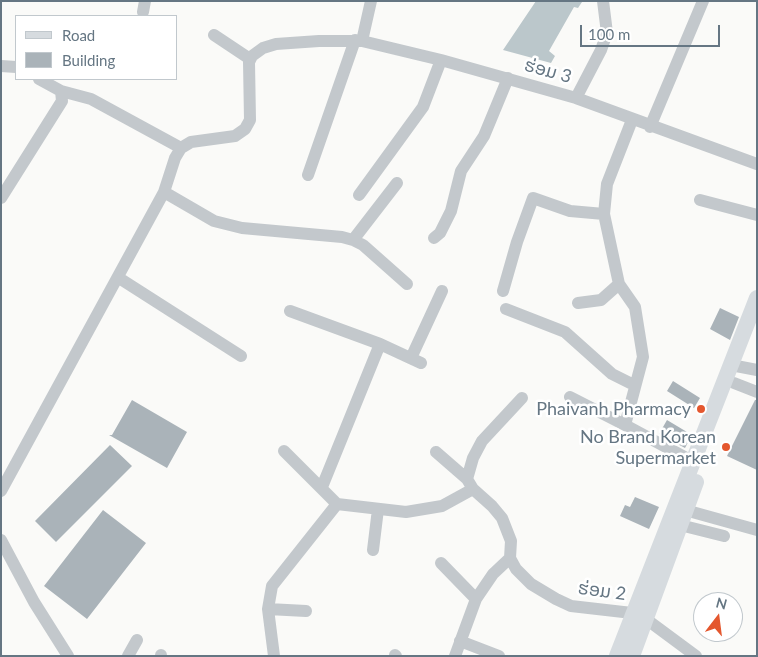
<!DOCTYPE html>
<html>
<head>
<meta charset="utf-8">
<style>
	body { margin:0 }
	#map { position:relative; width:758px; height:657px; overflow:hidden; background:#fafaf8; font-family:Lato,sans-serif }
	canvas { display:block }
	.frame { position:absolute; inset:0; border:2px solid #657683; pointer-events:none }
	.legend { position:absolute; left:15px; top:15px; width:162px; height:65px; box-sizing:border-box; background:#fff; border:1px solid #c1c8cd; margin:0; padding:6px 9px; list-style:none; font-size:15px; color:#657683 }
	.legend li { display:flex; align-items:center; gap:10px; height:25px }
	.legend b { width:25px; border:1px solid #c1c8cd }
	.north { position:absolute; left:693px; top:592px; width:50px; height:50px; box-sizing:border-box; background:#fff; border:1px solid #c1c8cd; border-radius:50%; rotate:15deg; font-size:14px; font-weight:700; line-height:20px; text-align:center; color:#657683 }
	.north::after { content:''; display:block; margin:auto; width:18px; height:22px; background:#e4572e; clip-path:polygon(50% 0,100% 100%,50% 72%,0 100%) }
	.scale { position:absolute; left:580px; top:25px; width:140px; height:22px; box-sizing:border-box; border:2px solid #657683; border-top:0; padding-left:6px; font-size:15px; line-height:18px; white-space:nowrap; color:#657683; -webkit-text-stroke:4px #fff; paint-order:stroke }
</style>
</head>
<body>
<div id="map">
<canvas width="758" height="657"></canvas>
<div class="frame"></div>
<ul class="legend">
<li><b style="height:6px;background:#d6dbdf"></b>Road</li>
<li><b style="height:14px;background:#aab3b9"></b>Building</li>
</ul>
<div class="north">N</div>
<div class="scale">100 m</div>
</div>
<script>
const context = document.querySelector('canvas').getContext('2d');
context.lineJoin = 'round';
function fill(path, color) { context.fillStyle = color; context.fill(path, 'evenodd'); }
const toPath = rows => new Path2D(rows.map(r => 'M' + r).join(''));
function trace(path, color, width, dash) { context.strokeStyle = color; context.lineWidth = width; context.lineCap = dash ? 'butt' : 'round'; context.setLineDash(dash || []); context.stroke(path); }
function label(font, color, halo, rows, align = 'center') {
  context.font = font + ' Lato,"Noto Sans Lao",sans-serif'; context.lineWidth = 5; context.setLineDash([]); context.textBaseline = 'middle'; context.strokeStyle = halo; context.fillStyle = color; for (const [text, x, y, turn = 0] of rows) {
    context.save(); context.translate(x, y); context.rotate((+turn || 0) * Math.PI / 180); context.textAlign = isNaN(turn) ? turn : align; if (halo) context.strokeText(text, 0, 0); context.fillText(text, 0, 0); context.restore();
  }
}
fill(toPath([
	[536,1,582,2,578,8,574,7,549,51,555,56,551,63,503,50]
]), '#bbc7cb');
fill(toPath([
	[720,308,739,317,730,340,710,329],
	[673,381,700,398,694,408,667,391],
	[132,400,187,432,167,468,109,435,112,435],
	[755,400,757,400,757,470,727,456],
	[667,420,692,435,685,448,659,434],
	[110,445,132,466,56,542,35,521],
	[635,497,659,507,649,529,620,516,625,505,630,507],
	[103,510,146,543,87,619,44,586]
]), '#aab3b9');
trace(toPath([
	[143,12,145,1],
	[214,35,250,59],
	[362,41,371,1],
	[1,66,16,67],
	[61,91,91,99,181,148],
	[576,98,601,50,607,33,603,1],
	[632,120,607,184,604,214,619,284,635,307,643,357,625,425,692,461],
	[650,127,703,1],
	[308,175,355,40],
	[164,192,214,221,242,228,342,237,353,240,363,245,407,284],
	[359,195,423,107,441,60],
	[1,198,62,101,61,91,39,79],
	[700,200,757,215],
	[434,238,440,233,451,211,461,171,484,136,508,78],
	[353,240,397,183],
	[119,278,241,356],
	[503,291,517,242,533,198,570,211,604,214],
	[578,303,601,300,619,284],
	[506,309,565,332,612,374,634,385],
	[290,311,380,344,421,363],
	[411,358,442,291],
	[731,365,757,370],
	[734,383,757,392],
	[570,397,625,425],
	[284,451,337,504,406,512,442,506,473,489],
	[436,452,467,479,473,489,492,506,502,518,511,541,510,558,493,574,476,599,455,656],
	[467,479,473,458,482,441,522,398],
	[322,487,380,344],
	[1,491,164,192,175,158,181,148,191,142,235,136,245,129,250,120,249,62,252,56,263,48,276,44,319,41,362,41,441,60,576,98,757,164],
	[685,510,757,530],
	[680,525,724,536],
	[1,540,34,602,68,656],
	[373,550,378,509],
	[510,558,516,569,531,584,556,599,571,606,632,613,646,619,696,656],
	[441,563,476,599],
	[268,609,306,611],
	[460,641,499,656],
	[395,655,396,656],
	[128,656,137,640],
	[161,656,161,655],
	[274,656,268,609,272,586,337,504]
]), '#c3c8cc', 12);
trace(toPath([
	[617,656,757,298],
	[632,656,696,482]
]), '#d6dbdf', 16);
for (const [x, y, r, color] of [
	[701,409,5,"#e4572e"],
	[726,447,5,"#e4572e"]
]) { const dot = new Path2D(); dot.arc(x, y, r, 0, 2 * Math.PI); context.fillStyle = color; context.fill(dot); trace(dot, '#fff', 2); }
label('18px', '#657683', '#fff', [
	["ຮ່ອມ 3",548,71,16],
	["ຮ່ອມ 2",602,591,8]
]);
label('18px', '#657683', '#fff', [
	["Phaivanh Pharmacy",691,409],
	["No Brand Korean",716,437],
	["Supermarket",716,458]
], 'right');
</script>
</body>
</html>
